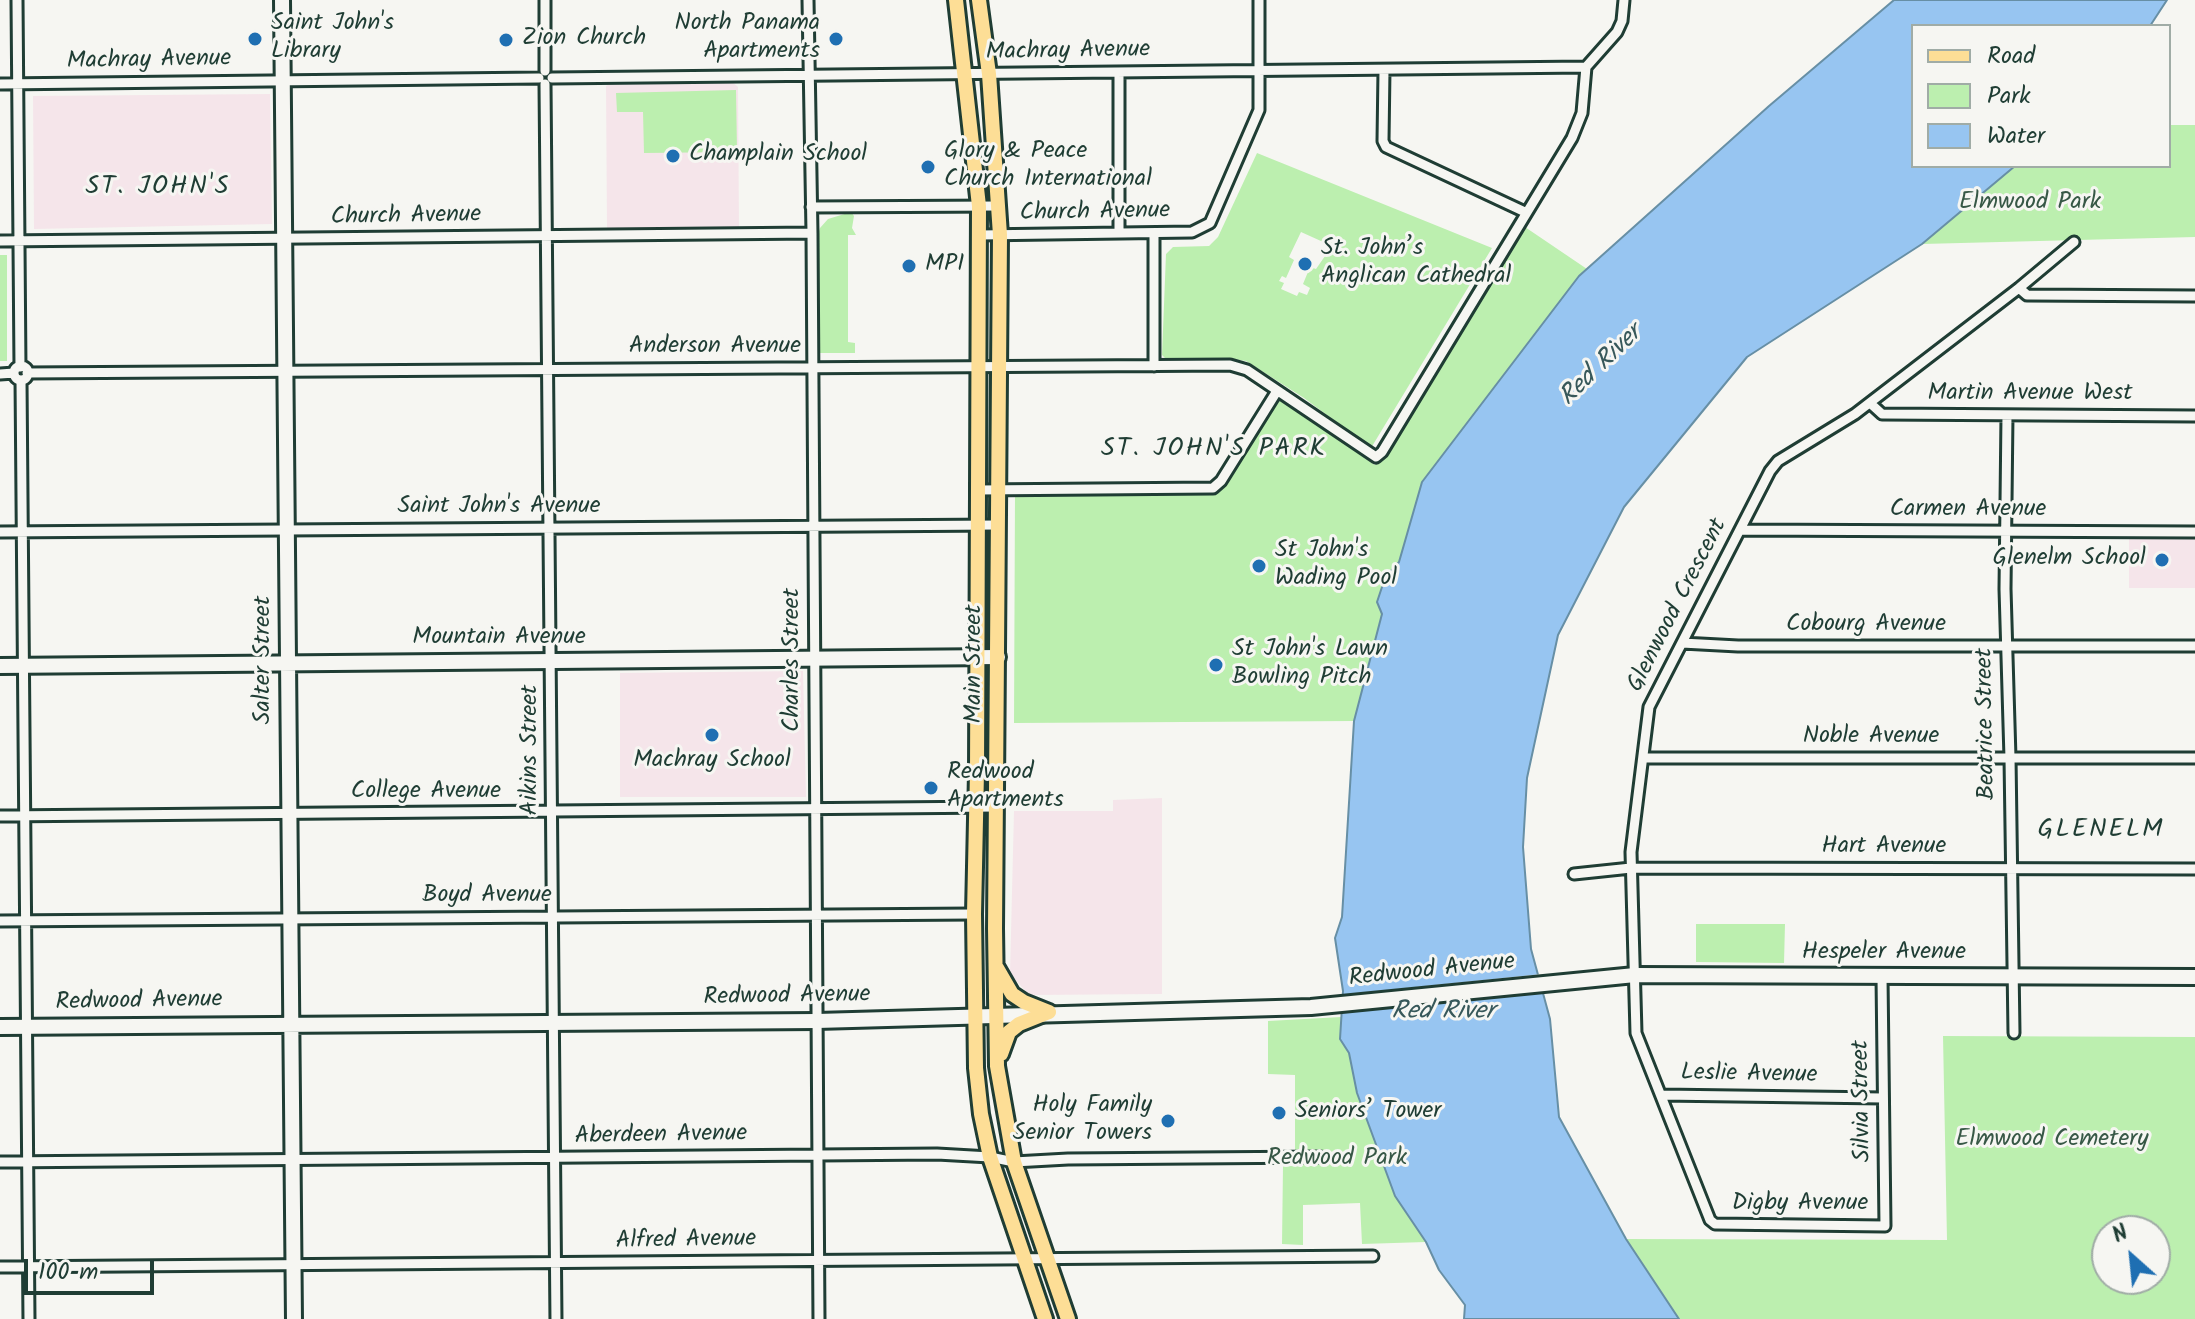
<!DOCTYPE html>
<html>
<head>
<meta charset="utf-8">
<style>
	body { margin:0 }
	#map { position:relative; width:2195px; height:1319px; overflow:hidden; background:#f6f6f2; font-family:Kalam,sans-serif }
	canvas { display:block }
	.legend { position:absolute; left:1911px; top:24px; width:260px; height:144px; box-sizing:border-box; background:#f6f6f2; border:2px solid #a0aca6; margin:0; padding:10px 14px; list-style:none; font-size:24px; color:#1f3d34 }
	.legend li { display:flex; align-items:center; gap:16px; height:40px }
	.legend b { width:40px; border:2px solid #a0aca6 }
	.north { position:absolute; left:2091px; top:1215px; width:80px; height:80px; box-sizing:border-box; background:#f6f6f2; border:2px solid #a0aca6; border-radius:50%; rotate:333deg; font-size:22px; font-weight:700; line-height:32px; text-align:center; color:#1f3d34 }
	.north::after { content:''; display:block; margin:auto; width:28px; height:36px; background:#1f6fb2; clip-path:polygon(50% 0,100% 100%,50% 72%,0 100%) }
	.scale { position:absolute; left:24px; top:1259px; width:130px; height:36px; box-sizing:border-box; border:4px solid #1f3d34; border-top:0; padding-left:10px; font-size:24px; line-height:28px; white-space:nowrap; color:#1f3d34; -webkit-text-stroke:6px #f6f6f2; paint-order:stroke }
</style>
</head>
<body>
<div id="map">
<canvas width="2195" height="1319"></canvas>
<ul class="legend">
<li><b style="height:10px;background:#fdde96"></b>Road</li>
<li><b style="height:22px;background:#bcefaf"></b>Park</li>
<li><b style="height:22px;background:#97c5f1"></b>Water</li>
</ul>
<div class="north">N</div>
<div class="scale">100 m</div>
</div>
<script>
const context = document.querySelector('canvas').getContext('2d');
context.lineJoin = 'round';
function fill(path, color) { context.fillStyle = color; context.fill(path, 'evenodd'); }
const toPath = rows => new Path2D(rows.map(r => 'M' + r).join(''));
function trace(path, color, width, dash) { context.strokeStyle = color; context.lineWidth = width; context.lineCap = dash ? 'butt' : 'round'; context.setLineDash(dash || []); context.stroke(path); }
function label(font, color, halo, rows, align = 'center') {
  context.font = font + ' Kalam,sans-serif'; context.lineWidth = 6; context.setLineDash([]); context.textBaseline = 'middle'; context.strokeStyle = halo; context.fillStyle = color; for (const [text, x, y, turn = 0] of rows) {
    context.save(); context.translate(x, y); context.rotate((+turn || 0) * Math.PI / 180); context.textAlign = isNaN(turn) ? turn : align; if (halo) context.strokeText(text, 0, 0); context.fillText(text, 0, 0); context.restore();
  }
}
fill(toPath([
	[731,81,738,87,739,228,610,231,607,228,606,86,613,82],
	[270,94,272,224,34,229,33,96],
	[2129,531,2195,531,2195,588,2129,588],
	[803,671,806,797,620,797,620,673],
	[1162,798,1162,994,1029,995,1010,974,1014,811,1113,811,1113,800]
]), '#f5e5ea');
fill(toPath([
	[736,90,737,152,644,153,643,112,617,112,616,93],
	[2169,125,2195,125,2195,237,1922,244,2015,166,2169,166],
	[1257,153,1492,248,1371,448,1304,398,1246,361,1233,359,1167,360,1162,355,1166,254,1173,247,1209,246,1218,237],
	[1301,232,1332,246,1316,269,1310,267,1303,284,1310,288,1307,295,1299,292,1297,296,1281,289,1284,283,1279,281,1282,276,1286,278,1294,260,1289,257],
	[851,212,854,216,852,228,856,235,848,235,848,342,855,343,855,353,818,353,817,237,820,228,828,219],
	[1522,225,1587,269,1422,482,1399,562,1385,578,1377,602,1382,614,1354,721,1014,723,1015,495,1215,492,1279,398,1375,465],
	[0,255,7,255,7,361,0,361],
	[1696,924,1785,924,1784,963,1696,962],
	[1341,1017,1340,1039,1349,1053,1357,1093,1395,1196,1426,1242,1362,1244,1360,1203,1303,1205,1303,1245,1282,1244,1283,1166,1295,1166,1295,1075,1268,1074,1268,1021],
	[1943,1036,2195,1037,2195,1319,1679,1319,1626,1239,1947,1240],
	[2107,1231,2155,1231,2155,1279,2107,1279]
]), '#bcefaf');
const water = toPath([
	[1894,0,2167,0,2150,26,1913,26,1913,166,2015,166,1922,244,1747,357,1624,507,1558,635,1527,778,1523,847,1531,949,1550,1019,1559,1117,1626,1239,1679,1319,1464,1319,1465,1305,1439,1270,1426,1242,1395,1196,1357,1093,1349,1053,1340,1039,1343,991,1335,938,1342,917,1354,721,1382,614,1377,602,1385,578,1399,562,1422,482,1579,276,1769,106,1894,0]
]);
fill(water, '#97c5f1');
trace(water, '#678fa5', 2);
fill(toPath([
	[1542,974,1547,992,1429,1004,1425,1008,1420,1004,1337,1012,1338,995]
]), '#f6f6f2');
const street = toPath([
	[17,0,20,367],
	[808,0,812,233,819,1319],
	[1384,70,1383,141,1386,147,1525,212],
	[545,71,545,0],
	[1119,73,1119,232],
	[552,78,1586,67],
	[0,84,539,78],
	[545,84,556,1319],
	[811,207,999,206],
	[1154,233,1154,366],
	[979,235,1192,232,1210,223,1259,110,1259,0],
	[0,241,812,233],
	[2019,288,2027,295,2195,296],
	'14 373a7 7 0 1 1 14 0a7 7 0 1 1-14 0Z',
	[27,373,1230,365,1247,370,1376,457,1382,452,1572,138,1582,113,1586,67,1617,32,1622,21,1624,0],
	[0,374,14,373],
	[21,380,29,1319],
	[1870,403,1882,414,2195,416],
	[2007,415,2005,589,2010,758,2014,1033],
	[978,490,1213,488,1221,481,1277,391],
	[1740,530,2195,532],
	[0,532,998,525],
	[1682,643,1738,646,2195,646],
	[1643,758,2195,758],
	[0,816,997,807],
	[1574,874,1631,868,2195,869],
	[0,921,974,914],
	[1882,977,1885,1226,1715,1224,1710,1220,1636,1033,1631,852,1649,707,1770,471,1778,461,1855,414,2019,288,2074,242],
	[1661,1095,1883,1098],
	[0,1162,937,1154,990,1157,1014,1162,1068,1159,1321,1157],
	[0,1267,1373,1256]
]);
const secondary = toPath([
	[282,0,294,1319],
	[0,666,998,657],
	[0,1027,817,1021,1311,1007,1635,975,2195,977]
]);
const primary = toPath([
	[956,0,979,206,977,772,974,914,976,1068,981,1114,990,1157,1045,1319],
	[979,0,989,74,1000,235,995,928,997,1066,1014,1162,1068,1319],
	[997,968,1012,994,1024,1002,1049,1012],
	[1001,1054,1009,1032,1019,1024,1049,1012]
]);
trace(street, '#1f3d34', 15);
trace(secondary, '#1f3d34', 20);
trace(primary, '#1f3d34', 20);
trace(street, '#f6f6f2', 9);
trace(secondary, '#f6f6f2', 14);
trace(primary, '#fdde96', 14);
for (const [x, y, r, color] of [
	[255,39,8,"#1f6fb2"],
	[836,39,8,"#1f6fb2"],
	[506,40,8,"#1f6fb2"],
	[673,156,8,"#1f6fb2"],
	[928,167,8,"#1f6fb2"],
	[1305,264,8,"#1f6fb2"],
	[909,266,8,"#1f6fb2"],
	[2162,560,8,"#1f6fb2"],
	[1259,566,8,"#1f6fb2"],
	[1216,665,8,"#1f6fb2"],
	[712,735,8,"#1f6fb2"],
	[931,788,8,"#1f6fb2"],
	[1279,1113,8,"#1f6fb2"],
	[1168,1121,8,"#1f6fb2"]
]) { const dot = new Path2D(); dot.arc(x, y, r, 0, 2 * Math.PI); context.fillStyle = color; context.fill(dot); trace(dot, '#f6f6f2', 3); }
label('24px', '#1f3d34', '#f6f6f2', [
	["Saint John's",271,25],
	["Library",271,53],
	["North Panama",820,25,"right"],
	["Apartments",820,53,"right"],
	["Zion Church",522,40],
	["Glory & Peace",944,153],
	["Church International",944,181],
	["Champlain School",689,156],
	["St. John’s",1321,250],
	["Anglican Cathedral",1321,278],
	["MPI",925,266],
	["St John's",1275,552],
	["Wading Pool",1275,580],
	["Glenelm School",2146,560,"right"],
	["St John's Lawn",1232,651],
	["Bowling Pitch",1232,679],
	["Machray School",712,762,"center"],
	["Redwood",947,774],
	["Apartments",947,802],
	["Holy Family",1152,1107,"right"],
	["Senior Towers",1152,1135,"right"],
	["Seniors’ Tower",1295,1113]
], 'left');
label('24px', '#1f3d34', '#f6f6f2', [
	["Machray Avenue",1068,53,-1],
	["Machray Avenue",149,62,-1],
	["Church Avenue",1095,214,-1],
	["Church Avenue",406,218,-1],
	["Anderson Avenue",715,348],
	["Martin Avenue West",2030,395],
	["Saint John's Avenue",499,508],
	["Carmen Avenue",1968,511],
	["Glenwood Crescent",1679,606,-63],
	["Cobourg Avenue",1866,626],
	["Mountain Avenue",499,639],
	["Salter Street",265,660,-90],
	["Charles Street",794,660,-90],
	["Main Street",976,664,-90],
	["Beatrice Street",1988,724,-91],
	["Noble Avenue",1871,738],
	["Aikins Street",532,750,-90],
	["College Avenue",426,793],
	["Hart Avenue",1884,848],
	["Boyd Avenue",487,897],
	["Hespeler Avenue",1884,954],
	["Redwood Avenue",1432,972,-6],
	["Redwood Avenue",787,998,-1],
	["Redwood Avenue",139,1003,-1],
	["Leslie Avenue",1749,1076,1],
	["Silvia Street",1864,1101,-91],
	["Aberdeen Avenue",661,1137,-1],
	["Digby Avenue",1800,1205],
	["Alfred Avenue",686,1242,-1]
]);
label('24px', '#375846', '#f6f6f2', [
	["Elmwood Park",2030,204],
	["Elmwood Cemetery",2052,1141],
	["Redwood Park",1337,1160]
]);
context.letterSpacing = '2px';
label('26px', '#1f3d34', '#f6f6f2', [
	["ST. JOHN'S",158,189],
	["ST. JOHN'S PARK",1214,451],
	["GLENELM",2101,832]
]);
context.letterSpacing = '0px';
label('italic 26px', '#37585a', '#f6f6f2', [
	["Red River",1602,367,-44],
	["Red River",1443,1014]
]);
</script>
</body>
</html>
